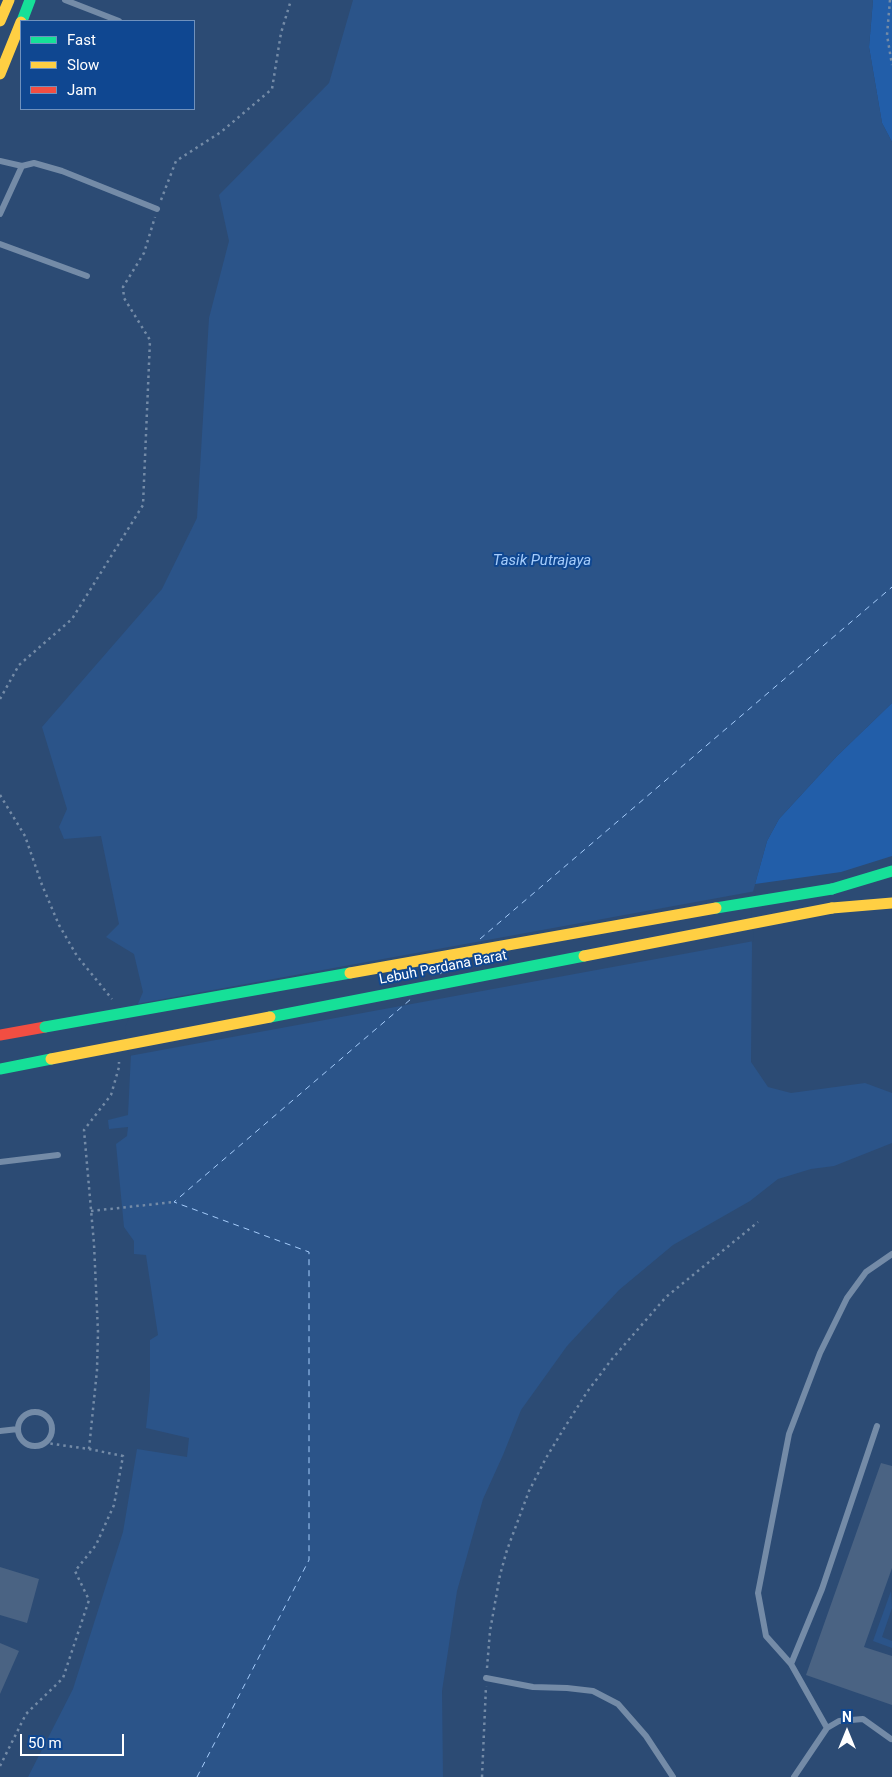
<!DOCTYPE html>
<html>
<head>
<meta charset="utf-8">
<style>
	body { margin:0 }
	#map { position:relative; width:892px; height:1777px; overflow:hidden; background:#2c4b74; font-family:Roboto,sans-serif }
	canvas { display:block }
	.legend { position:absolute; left:20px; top:20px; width:175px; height:90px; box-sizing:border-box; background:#0f4791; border:1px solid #6f91bd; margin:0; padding:6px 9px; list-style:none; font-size:15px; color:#fff }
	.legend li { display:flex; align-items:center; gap:10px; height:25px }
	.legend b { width:25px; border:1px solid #6f91bd }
	.north { position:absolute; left:822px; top:1707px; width:50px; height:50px; -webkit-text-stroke:4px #0f4791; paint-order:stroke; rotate:0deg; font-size:14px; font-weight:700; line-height:20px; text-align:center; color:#fff }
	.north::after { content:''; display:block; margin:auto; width:18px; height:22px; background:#fff; clip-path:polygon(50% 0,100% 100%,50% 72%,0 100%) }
	.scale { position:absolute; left:20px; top:1734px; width:104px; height:22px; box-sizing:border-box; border:2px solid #fff; border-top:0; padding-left:6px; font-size:15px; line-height:18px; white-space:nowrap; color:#fff; -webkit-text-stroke:4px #0f4791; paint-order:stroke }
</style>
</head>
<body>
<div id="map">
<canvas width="892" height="1777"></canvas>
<ul class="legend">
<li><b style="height:6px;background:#16e098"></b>Fast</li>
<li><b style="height:6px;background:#ffcf43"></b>Slow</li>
<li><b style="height:6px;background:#f24e42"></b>Jam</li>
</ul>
<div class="north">N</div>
<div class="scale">50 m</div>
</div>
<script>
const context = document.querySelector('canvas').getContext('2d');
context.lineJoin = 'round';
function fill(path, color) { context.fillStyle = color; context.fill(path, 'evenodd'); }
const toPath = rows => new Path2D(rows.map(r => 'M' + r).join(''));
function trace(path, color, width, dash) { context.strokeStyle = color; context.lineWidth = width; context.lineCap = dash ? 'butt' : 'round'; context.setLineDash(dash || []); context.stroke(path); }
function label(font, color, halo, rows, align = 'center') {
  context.font = font + ' Roboto,sans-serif'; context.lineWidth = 4; context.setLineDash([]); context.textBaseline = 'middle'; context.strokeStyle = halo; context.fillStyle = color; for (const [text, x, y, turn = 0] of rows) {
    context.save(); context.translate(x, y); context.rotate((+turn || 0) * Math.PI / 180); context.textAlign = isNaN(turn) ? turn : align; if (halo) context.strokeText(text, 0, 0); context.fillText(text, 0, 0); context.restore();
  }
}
fill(toPath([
	[873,0,892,0,892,142,882,123,869,47],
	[892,703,892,856,841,872,755,884,767,841,779,819,837,756]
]), '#225ea9');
fill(toPath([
	[353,0,873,0,869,47,882,123,892,142,892,703,837,756,779,819,767,841,748,910,752,944,751,1062,768,1087,791,1093,865,1083,892,1093,892,1143,834,1166,811,1169,778,1179,750,1201,673,1245,619,1290,567,1346,521,1410,503,1455,483,1499,457,1591,442,1691,443,1777,28,1777,73,1689,123,1532,137,1449,187,1457,189,1438,146,1428,150,1390,150,1340,158,1335,146,1255,134,1254,134,1241,124,1227,116,1144,127,1136,128,1127,109,1129,108,1120,128,1115,131,1054,128,1027,143,992,134,954,106,937,119,924,101,836,64,839,59,827,67,809,42,727,162,589,197,518,209,318,229,241,219,195,329,83],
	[891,1591,892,1608,882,1637,892,1641,892,1648,873,1641]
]), '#2b5489');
fill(toPath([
	[756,891,751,910,754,941,129,1056,125,1027,136,1004]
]), '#2c4b74');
trace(toPath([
	[480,939,892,587],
	[440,974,451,965],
	[197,1777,309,1560,309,1252,174,1202,411,999]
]), '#a5ccfb', 1, [6, 5]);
fill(toPath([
	[881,1463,892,1466,892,1568,864,1647,892,1656,892,1705,806,1675],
	[0,1567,39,1579,27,1623,0,1615],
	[0,1643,19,1651,0,1694]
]), '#4a6383');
trace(toPath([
	[890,0,887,35,892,65],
	[161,200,176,161,221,132,272,89,281,33,291,0],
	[0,699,19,665,72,619,143,505,150,340,124,298,123,287,144,253,155,217],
	[0,795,25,836,42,885,59,925,77,956,112,999],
	[91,1211,174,1202],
	[89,1449,97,1370,98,1332,94,1244,84,1130,111,1095,119,1067,119,1062],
	[487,1668,490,1631,500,1575,507,1550,529,1491,546,1458,563,1430,587,1392,612,1359,666,1297,758,1222],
	[0,1766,26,1714,63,1678,89,1600,75,1571,96,1545,114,1505,123,1456,89,1449,46,1443],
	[482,1777,486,1686]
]), '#748ba7', 2.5, [2.5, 4]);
trace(toPath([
	[65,0,119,21],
	[0,161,22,166,34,163,62,171,157,209],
	[0,214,22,166],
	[0,244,87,276],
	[0,1162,58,1155],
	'18 1429a17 17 0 1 1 34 0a17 17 0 1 1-34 0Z',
	[0,1431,18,1429],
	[791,1664,822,1589,877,1426],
	[486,1678,533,1687,567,1688,593,1691,618,1704,646,1736,673,1777],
	[891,1739,863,1719,839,1721,827,1728,791,1664,766,1636,758,1593,789,1434,820,1353,847,1298,866,1272,892,1254],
	[794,1777,827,1728]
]), '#748ba7', 6);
trace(toPath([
	[22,21,30,0],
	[832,889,892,871],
	[0,1069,51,1059]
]), '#16e098', 11);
trace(toPath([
	[0,21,9,0],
	[0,74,21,22],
	[832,908,892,903]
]), '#ffcf43', 11);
trace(toPath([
	[0,1035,45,1027]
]), '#f24e42', 11);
trace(toPath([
	[716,908,832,889],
	[270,1017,584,956],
	[45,1027,350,973]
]), '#16e098', 11);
trace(toPath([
	[584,956,832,908],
	[350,973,716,908],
	[51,1059,270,1017]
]), '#ffcf43', 11);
label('14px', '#fff', '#0f4791', [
	["Lebuh Perdana Barat",443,968,-11]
]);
label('italic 15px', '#a5ccfb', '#0f4791', [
	["Tasik Putrajaya",542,561]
]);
</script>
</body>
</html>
